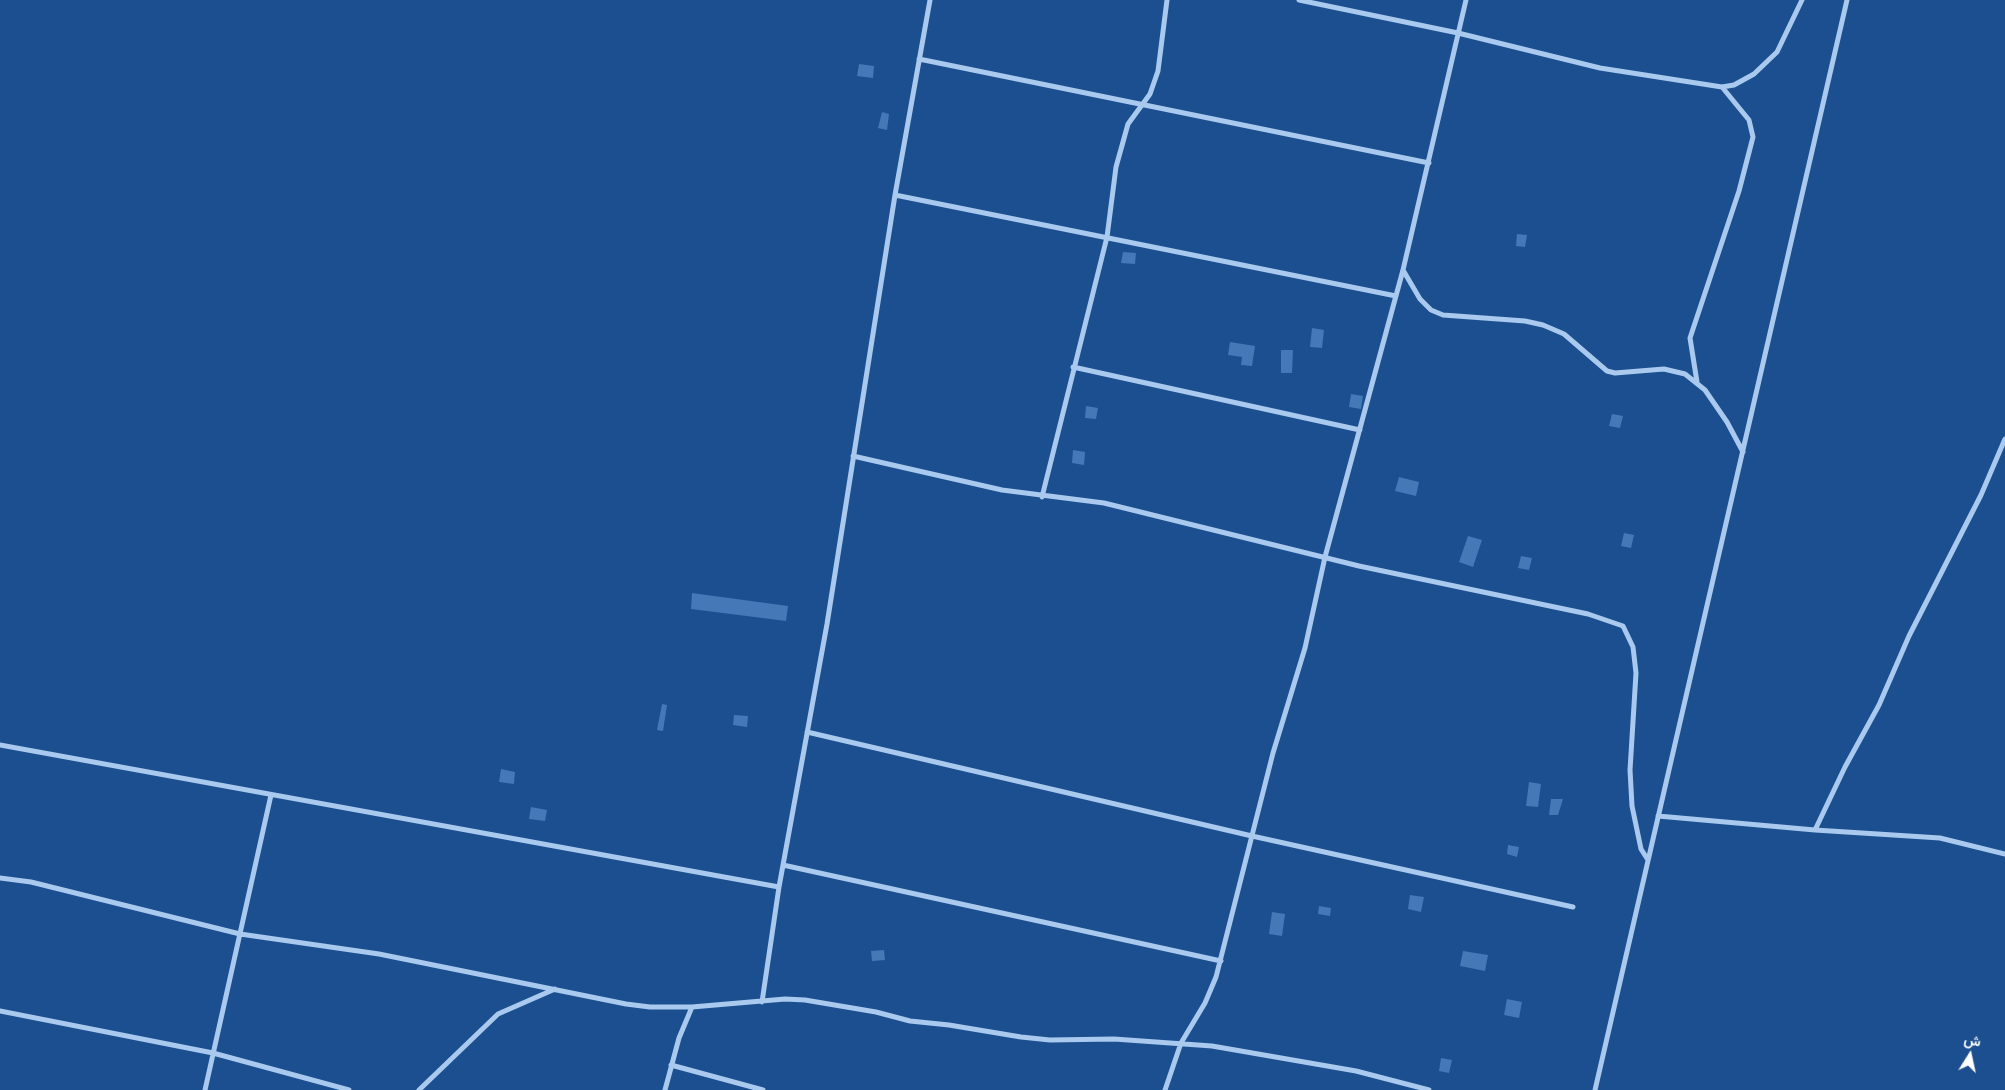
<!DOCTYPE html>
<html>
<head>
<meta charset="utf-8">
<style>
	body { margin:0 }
	#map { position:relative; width:2005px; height:1090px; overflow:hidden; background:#1b4f8f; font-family:"Roboto Condensed",Vazirmatn,sans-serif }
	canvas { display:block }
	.north { position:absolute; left:1945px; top:1030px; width:50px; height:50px; -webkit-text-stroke:4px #1b4f8f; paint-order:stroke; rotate:10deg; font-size:14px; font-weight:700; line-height:20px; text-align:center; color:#fff }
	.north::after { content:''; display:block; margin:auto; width:18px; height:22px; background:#fff; clip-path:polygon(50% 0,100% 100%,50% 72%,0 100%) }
</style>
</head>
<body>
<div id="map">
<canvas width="2005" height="1090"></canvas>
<div class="north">ش</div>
</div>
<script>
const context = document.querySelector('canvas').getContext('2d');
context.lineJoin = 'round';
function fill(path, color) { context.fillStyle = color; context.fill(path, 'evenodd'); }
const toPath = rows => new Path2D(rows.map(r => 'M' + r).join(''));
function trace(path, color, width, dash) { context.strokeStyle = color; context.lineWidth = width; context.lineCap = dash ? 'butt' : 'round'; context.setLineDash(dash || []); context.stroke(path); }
fill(toPath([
	[859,64,874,66,873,78,857,76],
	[882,112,889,114,887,130,878,128],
	[1517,234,1527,235,1525,247,1516,246],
	[1123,252,1136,253,1135,264,1121,263],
	[1312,328,1324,330,1322,348,1310,347],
	[1230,342,1255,346,1252,366,1241,365,1242,357,1228,355],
	[1281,350,1293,350,1292,373,1281,373],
	[1351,394,1363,396,1361,409,1349,407],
	[1086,406,1098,408,1096,419,1085,418],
	[1612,414,1623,416,1620,428,1609,426],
	[1073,450,1085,452,1084,465,1072,463],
	[1399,477,1419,482,1416,496,1395,491],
	[1624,533,1634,535,1631,548,1621,546],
	[1468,536,1482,540,1473,567,1459,562],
	[1521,556,1532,558,1529,570,1518,568],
	[692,593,788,606,786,621,691,609],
	[662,704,667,705,663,731,657,730],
	[734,715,748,716,747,727,733,725],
	[501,769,515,772,514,784,499,782],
	[1529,782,1541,784,1538,807,1526,806],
	[1551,799,1563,799,1558,815,1549,815],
	[531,807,547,810,545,821,529,819],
	[1508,845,1519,847,1517,857,1507,854],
	[1410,895,1424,897,1421,912,1408,909],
	[1319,906,1331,908,1330,916,1318,914],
	[1272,912,1285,914,1282,936,1269,934],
	[884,950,885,960,872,961,871,951],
	[1463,951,1488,955,1485,971,1460,966],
	[1507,999,1522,1002,1519,1018,1504,1015],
	[1441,1058,1452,1060,1449,1073,1439,1071]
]), '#4478b7');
trace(toPath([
	[1299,0,1458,33,1600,68,1722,87,1734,85,1754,74,1777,52,1802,0],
	[919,59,1429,163],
	[895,195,1396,296],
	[1403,270,1420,299,1431,310,1443,315,1525,321,1543,325,1564,334,1607,371,1615,373,1664,369,1685,374,1705,390,1727,422,1743,452],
	[1073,367,1360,430],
	[1697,382,1690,338,1739,191,1753,137,1749,120,1722,87],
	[853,456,1002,490,1104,503,1359,566,1588,614,1623,626,1633,647,1636,673,1630,770,1632,806,1641,849,1648,860],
	[1042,497,1107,237,1116,167,1128,124,1150,94,1158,71,1167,0],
	[807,732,1252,836,1573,907],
	[0,745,779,887],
	[1658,816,1815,830,1940,838,2005,854],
	[1815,830,1845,767,1879,705,1909,636,1981,495,2005,439],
	[783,865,1221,961],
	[0,878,31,882,240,934,379,954,626,1004,650,1007,692,1007,785,999,805,1000,876,1012,910,1021,949,1025,1021,1037,1050,1040,1114,1039,1212,1046,1356,1071,1429,1090],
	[762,1002,779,887,827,624,895,195,930,0],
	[0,1011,213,1053,349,1090],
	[671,1065,763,1090],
	[205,1090,271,795],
	[419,1090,498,1014,555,989],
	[665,1090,679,1038,692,1007],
	[1165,1090,1181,1043,1205,1003,1216,977,1273,753,1305,648,1325,557,1403,270,1466,0],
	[1595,1090,1847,0]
]), '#a9c9ee', 5);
</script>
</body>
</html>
